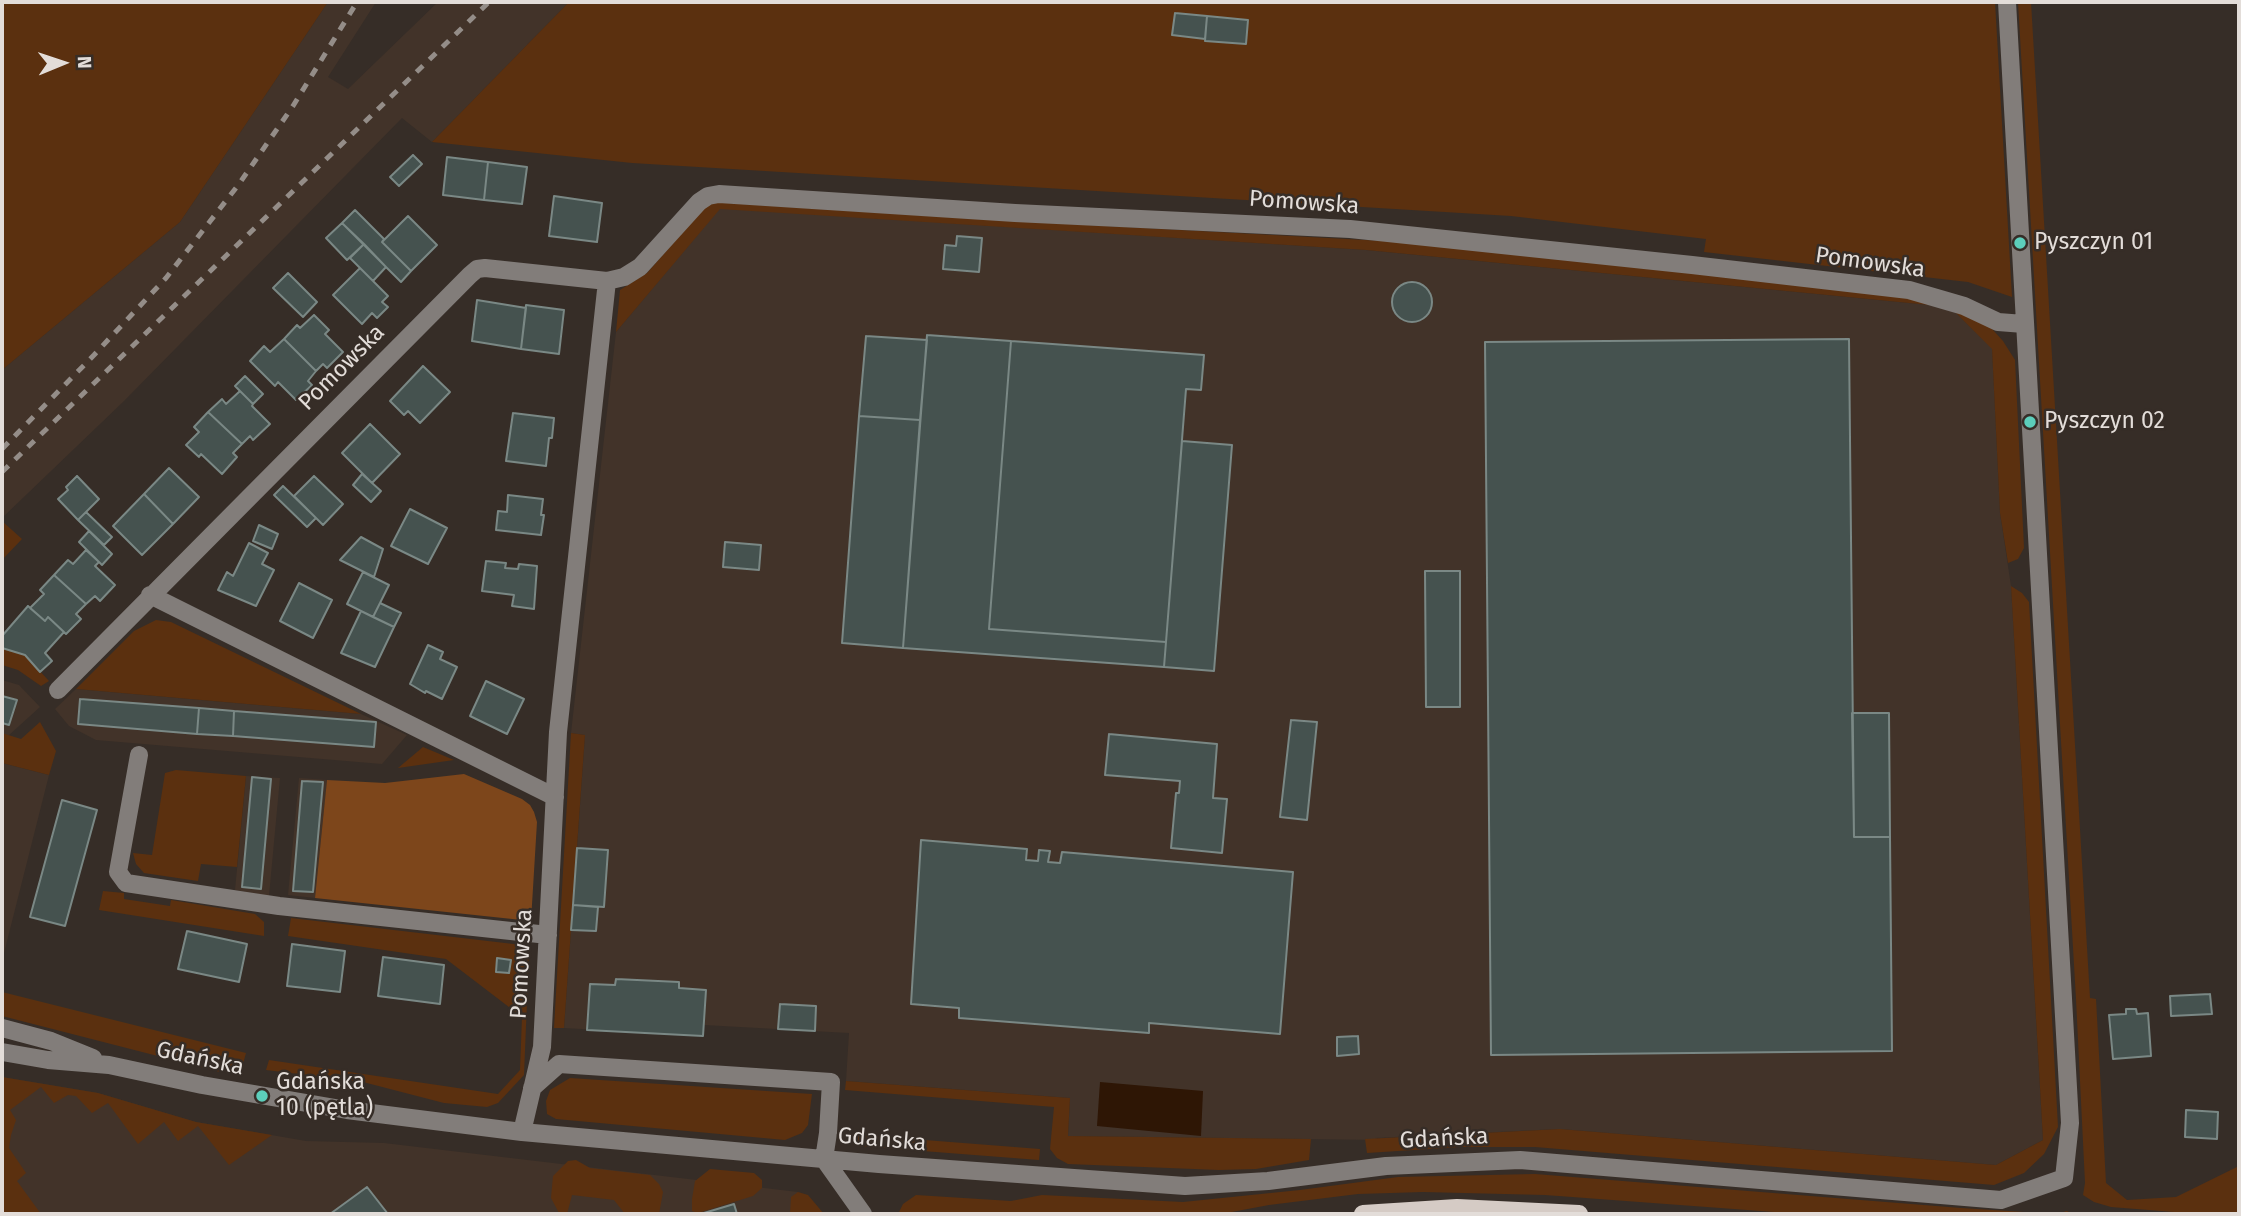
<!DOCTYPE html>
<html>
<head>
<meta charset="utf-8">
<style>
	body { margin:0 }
	#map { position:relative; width:2241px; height:1216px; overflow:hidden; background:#362d27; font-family:"Fira Sans",sans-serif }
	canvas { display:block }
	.frame { position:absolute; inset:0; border:4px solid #e3ddd9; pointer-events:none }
	.north { position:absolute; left:28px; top:28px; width:70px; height:70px; -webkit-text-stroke:5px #362d27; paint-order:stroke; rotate:88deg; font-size:19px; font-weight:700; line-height:28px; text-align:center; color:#e3ddd9 }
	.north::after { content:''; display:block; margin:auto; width:24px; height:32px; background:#e3ddd9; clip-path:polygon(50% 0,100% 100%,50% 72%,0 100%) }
</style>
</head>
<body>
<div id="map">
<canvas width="2241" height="1216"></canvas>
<div class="frame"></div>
<div class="north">N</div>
</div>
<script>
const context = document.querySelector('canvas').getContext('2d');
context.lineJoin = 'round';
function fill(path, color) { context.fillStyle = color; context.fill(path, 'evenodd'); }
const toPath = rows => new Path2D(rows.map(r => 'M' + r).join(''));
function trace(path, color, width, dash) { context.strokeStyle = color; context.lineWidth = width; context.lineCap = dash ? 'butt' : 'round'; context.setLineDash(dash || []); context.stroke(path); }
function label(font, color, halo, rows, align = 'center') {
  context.font = font + ' "Fira Sans",sans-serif'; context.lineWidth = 5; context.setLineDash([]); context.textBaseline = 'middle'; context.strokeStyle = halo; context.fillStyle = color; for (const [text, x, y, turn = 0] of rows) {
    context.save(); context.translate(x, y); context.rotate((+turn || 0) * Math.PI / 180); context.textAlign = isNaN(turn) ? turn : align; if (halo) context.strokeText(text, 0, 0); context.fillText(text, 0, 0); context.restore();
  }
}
fill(toPath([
	[328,2,376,2,328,77,348,89,438,2,569,2,432,142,402,118,124,401,2,518,2,370,180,222],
	[720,208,1366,250,1950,307,1992,348,2000,513,2011,586,2043,1140,1996,1165,1560,1129,1375,1138,1381,1140,1068,1136,1070,1098,846,1081,849,1033,704,1025,703,1036,564,1028,585,735,571,733,616,332],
	[2,680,19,685,40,707,8,736,2,734],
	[76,689,361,714,407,735,382,764,96,740,69,726,55,709],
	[2,763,49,775,2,961],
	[246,776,280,778,269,896,235,890],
	[299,778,327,780,315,898,288,895],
	[2,1077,98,1093,196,1122,306,1141,384,1143,798,1192,796,1214,5,1214,2,1173]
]), '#423329');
fill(toPath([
	[2,2,328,2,180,222,2,370],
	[569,2,1995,2,2012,297,1968,282,1704,252,1706,239,1511,216,632,163,432,142],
	[2018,2,2031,2,2090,998,2096,999,2106,1183,2127,1200,2176,1197,2239,1166,2239,1214,2199,1214,2111,1207,2094,1202,2083,1195,2085,1183,2076,999],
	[712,202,977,219,1402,242,1950,301,1983,319,2003,341,2015,360,2024,548,2018,559,2008,563,2000,513,1992,349,1950,307,1366,250,720,209,616,332,620,290,647,273,704,208],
	[2,521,22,539,2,560],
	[2011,586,2022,593,2029,602,2058,1127,2044,1154,2024,1173,1994,1185,1535,1147,1460,1147,1367,1153,1365,1139,1560,1129,1996,1165,2043,1140],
	[156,620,171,622,361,714,76,689,134,631],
	[2,648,25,655,49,681,41,686,18,670,2,665],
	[40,722,56,751,49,775,2,763,2,733,21,739],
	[571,733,585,735,564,1028,554,1028],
	[423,747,454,760,398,768],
	[176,770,246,776,237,867,201,864,198,881,144,873,136,864,133,853,152,855,165,773],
	[103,891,124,893,124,899,170,906,171,900,255,914,264,922,264,936,99,910],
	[291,918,522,945,529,953,524,1075,498,1103,487,1107,444,1103,363,1082,266,1070,269,1060,498,1094,520,1070,522,1017,446,959,288,936],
	[2,992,246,1053,243,1064,234,1071,220,1072,2,1016],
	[2,1077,98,1093,196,1122,272,1135,229,1165,198,1126,178,1141,164,1122,138,1144,108,1103,92,1113,76,1096,68,1095,54,1103,41,1087,10,1110,16,1120,11,1135,9,1148,26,1173,17,1181,41,1214,2,1214],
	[570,1078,812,1094,808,1125,802,1133,785,1140,556,1119,547,1114,546,1101,550,1090],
	[846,1081,1070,1098,1068,1136,1311,1139,1309,1160,1256,1169,1219,1170,1068,1164,1057,1158,1050,1149,1054,1107,845,1090],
	[848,1134,1040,1149,1039,1160,858,1146],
	[576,1160,590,1168,650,1175,659,1184,663,1192,659,1214,625,1214,614,1200,572,1195,567,1214,559,1213,551,1198,553,1176,568,1161],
	[710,1169,754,1173,762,1180,762,1188,753,1196,698,1213,692,1211,692,1199,695,1181],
	[1535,1174,1961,1208,2056,1214,2067,1211,2072,1214,1801,1214,1545,1195,1423,1192,1358,1194,1269,1205,1221,1214,898,1214,903,1204,916,1195,1011,1201,1042,1195,1183,1202,1300,1190,1398,1177],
	[798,1192,808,1195,824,1214,790,1214,791,1197]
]), '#5b300f');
fill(toPath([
	[464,774,522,799,530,805,534,812,537,822,531,921,315,898,327,780,385,783]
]), '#7d461b');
fill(toPath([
	[1100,1082,1203,1091,1201,1136,1097,1126]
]), '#2e1605');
const building = toPath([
	[1175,13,1207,16,1205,39,1172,35,1175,13],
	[1207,16,1248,20,1246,44,1205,41,1207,16],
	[413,155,422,164,399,186,390,177,413,155],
	[447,157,488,162,484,200,443,195,447,157],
	[488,162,527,167,522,204,484,200,488,162],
	[554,196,602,203,597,242,549,236,554,196],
	[355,210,384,239,382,242,411,271,401,282,342,223,355,210],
	[408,216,437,245,411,271,382,242,408,216],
	[342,223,364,244,347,260,326,238,342,223],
	[957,236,982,238,979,272,943,269,945,245,956,246,957,236],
	[364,244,386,267,373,281,350,258,364,244],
	[360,268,388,296,382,302,388,307,377,318,372,313,362,324,333,295,360,268],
	[288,273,317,302,303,317,273,288,288,273],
	'1392 302a20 20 0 1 1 40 0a20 20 0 1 1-40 0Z',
	[477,300,526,308,521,349,472,341,477,300],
	[526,305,564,310,559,354,521,349,526,305],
	[314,315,329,330,325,334,343,352,327,368,323,364,316,371,284,339,297,325,300,328,314,315],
	[927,335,1011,341,989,629,1166,642,1164,667,903,648,927,335],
	[866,336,927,340,920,420,859,416,866,336],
	[284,339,316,371,308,381,312,385,296,400,278,382,275,386,250,361,264,346,270,352,284,339],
	[1849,339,1854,837,1890,837,1892,1051,1491,1055,1485,342,1849,339],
	[1011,341,1204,355,1201,390,1186,389,1166,642,989,629,1011,341],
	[423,366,450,392,420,423,408,411,404,415,390,401,423,366],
	[245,376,263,394,253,404,235,386,245,376],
	[240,391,253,404,252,406,270,424,253,440,250,436,242,444,208,412,222,399,226,404,240,391],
	[208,412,242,444,233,453,237,457,222,474,201,454,199,457,186,445,199,432,194,427,208,412],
	[513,413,554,418,552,438,549,438,546,466,506,461,513,413],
	[859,416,920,420,903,648,842,643,859,416],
	[370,424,400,454,372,483,342,453,370,424],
	[1182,441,1232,445,1214,671,1164,667,1182,441],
	[169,468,199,497,173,524,144,494,169,468],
	[362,474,381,491,371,502,353,485,362,474],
	[77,476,99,499,78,520,58,499,68,490,66,487,77,476],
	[314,476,343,504,323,525,294,496,314,476],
	[283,486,316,518,307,527,274,495,283,486],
	[144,494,173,524,142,555,113,526,144,494],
	[508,495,543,499,541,515,544,515,541,535,496,530,498,511,507,512,508,495],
	[410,509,447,528,428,564,391,546,410,509],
	[86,512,112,537,104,545,78,520,86,512],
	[259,525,278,534,272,549,253,541,259,525],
	[89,531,112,554,102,565,79,542,89,531],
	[361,537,383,549,374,577,340,560,361,537],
	[725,542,761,545,759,570,723,567,725,542],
	[249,543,268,553,262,564,274,570,256,606,218,590,227,572,233,576,249,543],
	[86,550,99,562,95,566,115,585,100,601,95,596,86,604,54,575,68,560,73,564,86,550],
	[486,561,506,563,505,568,518,569,519,564,537,566,534,609,512,606,514,595,482,591,486,561],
	[1425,571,1460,571,1460,707,1426,707,1425,571],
	[363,572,389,585,373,617,347,604,363,572],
	[54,575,86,604,76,614,81,619,66,634,48,617,45,621,30,608,44,594,40,590,54,575],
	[299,583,332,600,313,638,280,621,299,583],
	[380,603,401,613,394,627,373,617,380,603],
	[28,606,45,621,48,617,64,632,45,653,52,661,40,672,25,655,2,648,2,636,28,606],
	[361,611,394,627,375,667,341,653,361,611],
	[428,645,443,652,440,659,457,667,442,699,426,691,425,693,410,684,428,645],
	[486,681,524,699,507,734,470,716,486,681],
	[2,696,17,700,9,725,2,723,2,696],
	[80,699,199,708,197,734,78,724,80,699],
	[199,708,234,711,233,736,197,734,199,708],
	[234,711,376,722,374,747,233,736,234,711],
	[1852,713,1889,713,1890,837,1854,837,1852,713],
	[1291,720,1317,722,1307,820,1280,817,1291,720],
	[1109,734,1217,744,1213,798,1227,799,1222,853,1171,848,1176,793,1179,793,1180,781,1105,775,1109,734],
	[252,777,271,779,261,889,242,887,252,777],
	[302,781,323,782,313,892,293,891,302,781],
	[62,800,97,810,65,926,30,917,62,800],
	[921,840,1027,849,1026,860,1038,861,1039,850,1050,851,1048,862,1060,863,1062,852,1293,872,1280,1034,1149,1023,1149,1033,959,1018,959,1008,911,1004,921,840],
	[577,848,608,850,604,907,573,905,577,848],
	[573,905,598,907,596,931,571,930,573,905],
	[187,931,247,944,239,982,178,969,187,931],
	[292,944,345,951,340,992,287,986,292,944],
	[383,957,444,965,440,1004,378,996,383,957],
	[497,958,511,960,509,973,496,972,497,958],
	[616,979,679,982,679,988,706,990,703,1036,587,1030,590,984,615,985,616,979],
	[2210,994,2212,1014,2171,1016,2170,996,2210,994],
	[780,1004,816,1006,815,1031,778,1029,780,1004],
	[2126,1009,2136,1009,2137,1014,2148,1013,2151,1056,2113,1059,2109,1015,2126,1014,2126,1009],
	[1358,1036,1359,1054,1337,1056,1337,1037,1358,1036],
	[2186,1110,2218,1112,2217,1139,2185,1137,2186,1110],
	[367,1187,388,1214,330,1214,367,1187],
	[734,1204,737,1214,705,1214,704,1213,734,1204]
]);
fill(building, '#45524f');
trace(building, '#7a8885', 2);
trace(toPath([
	[607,281,624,277,640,267,699,202,708,196,719,194,1015,213,1350,229,1692,265,1909,290,1964,306,1998,322,2024,324],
	[150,595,555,797],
	[58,690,470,275,477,269,485,268,607,281,558,732,542,1047,522,1132],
	[139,755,118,872,126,883,279,906,548,935],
	[2,1028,51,1041,93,1058],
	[2,1052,48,1060,109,1065,202,1085,347,1110,522,1132,879,1164,1185,1186,1268,1181,1386,1166,1520,1160,2001,1200,2064,1178,2070,1123,2007,2],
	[532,1088,559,1064,831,1082,828,1133,824,1159],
	[824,1159,863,1214]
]), '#827d7a', 18);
trace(toPath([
	[1363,1214,1457,1208,1579,1214]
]), '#d5cbc5', 18);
trace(toPath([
	[2,449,94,355,166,278,239,184,293,106,357,2],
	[2,472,489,2]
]), '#948d88', 5, [9, 9]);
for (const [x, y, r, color] of [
	[2020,243,7,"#5ccebb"],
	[2030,422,7,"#5ccebb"],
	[262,1096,7,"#5ccebb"]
]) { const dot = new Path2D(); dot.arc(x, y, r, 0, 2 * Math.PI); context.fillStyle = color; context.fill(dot); trace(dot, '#362d27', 2.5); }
label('23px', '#e3ddd9', '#362d27', [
	["Pomowska",1304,203,4],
	["Pomowska",1870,263,8],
	["Pomowska",342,368,-45],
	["Pomowska",522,964,-87],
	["Gdańska",200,1059,12],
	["Gdańska",1444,1139,-3],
	["Gdańska",882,1140,5]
]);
label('23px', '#e3ddd9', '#362d27', [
	["Pyszczyn 01",2034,243],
	["Pyszczyn 02",2044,422],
	["Gdańska",276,1083],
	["10 (pętla)",276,1109]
], 'left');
</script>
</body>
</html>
